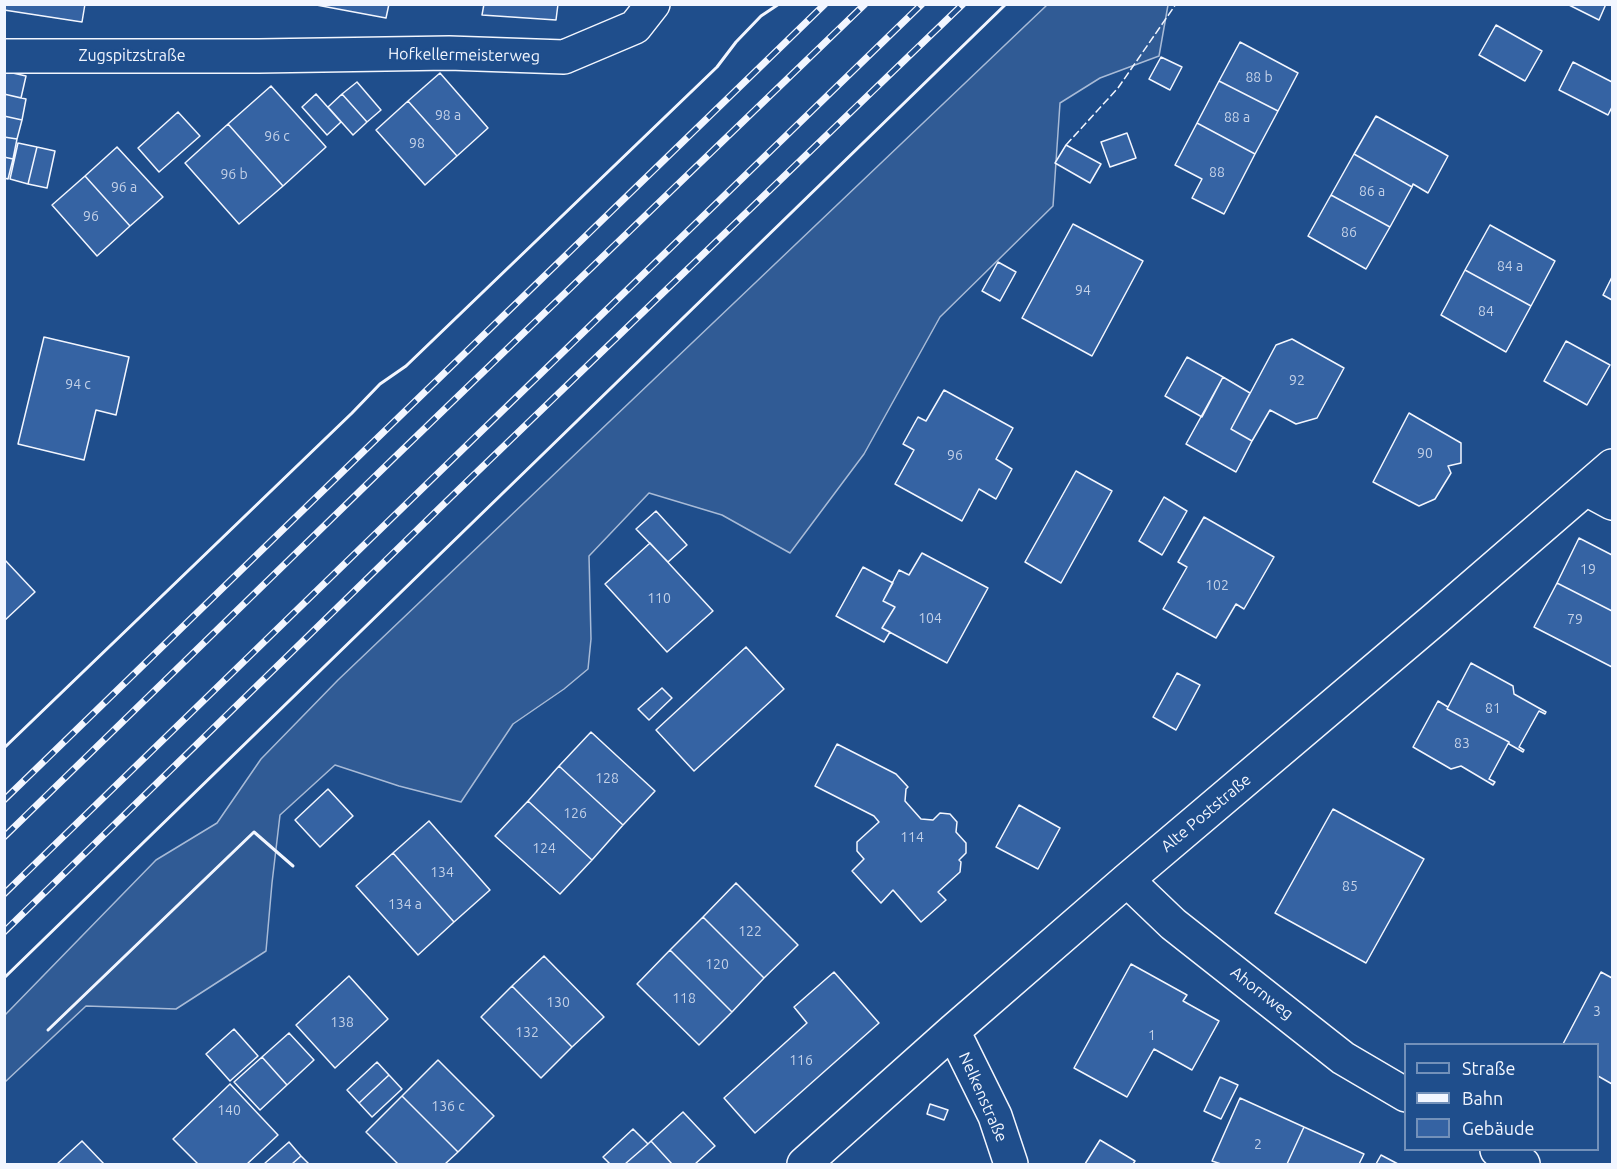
<!DOCTYPE html>
<html>
<head>
<meta charset="utf-8">
<style>
	body { margin:0 }
	#map { position:relative; width:1617px; height:1169px; overflow:hidden; background:#1f4e8c; font-family:Ubuntu,sans-serif }
	canvas { display:block }
	.frame { position:absolute; inset:0; border:6px solid #f2f6ff; pointer-events:none }
	.legend { position:absolute; left:1404px; top:1043px; width:195px; height:108px; box-sizing:border-box; background:#1f4e8c; border:2px solid #7391ba; margin:0; padding:8px 10px; list-style:none; font-size:18px; color:#f2f6ff }
	.legend li { display:flex; align-items:center; gap:12px; height:30px }
	.legend b { width:30px; border:2px solid #7391ba }
</style>
</head>
<body>
<div id="map">
<canvas width="1617" height="1169"></canvas>
<div class="frame"></div>
<ul class="legend">
<li><b style="height:8px;background:#1f4e8c"></b>Straße</li>
<li><b style="height:8px;background:#f2f6ff"></b>Bahn</li>
<li><b style="height:16px;background:#3563a3"></b>Gebäude</li>
</ul>
</div>
<script>
const context = document.querySelector('canvas').getContext('2d');
context.lineJoin = 'round';
function fill(path, color) { context.fillStyle = color; context.fill(path, 'evenodd'); }
const toPath = rows => new Path2D(rows.map(r => 'M' + r).join(''));
function trace(path, color, width, dash) { context.strokeStyle = color; context.lineWidth = width; context.lineCap = dash ? 'butt' : 'round'; context.setLineDash(dash || []); context.stroke(path); }
function label(font, color, halo, rows, align = 'center') {
  context.font = font + ' Ubuntu,sans-serif'; context.lineWidth = 4.5; context.setLineDash([]); context.textBaseline = 'middle'; context.strokeStyle = halo; context.fillStyle = color; for (const [text, x, y, turn = 0] of rows) {
    context.save(); context.translate(x, y); context.rotate((+turn || 0) * Math.PI / 180); context.textAlign = isNaN(turn) ? turn : align; if (halo) context.strokeText(text, 0, 0); context.fillText(text, 0, 0); context.restore();
  }
}
const built = toPath([
	[1047,5,1168,5,1159,56,1100,78,1060,103,1053,206,940,317,864,454,790,553,722,515,649,493,589,556,591,639,588,669,564,689,513,724,461,802,399,786,335,765,280,815,272,883,266,951,176,1009,86,1006,5,1082,5,1015,156,860,217,823,261,759,338,680,1047,5]
]);
fill(built, '#305b95');
trace(built, '#a8bbd7', 1.5);
const building = toPath([
	[4,4,85,4,82,22,4,10,4,4],
	[311,4,389,4,386,18,311,4],
	[484,4,558,4,556,20,482,15,484,4],
	[1567,4,1606,4,1599,20,1567,4],
	[1496,25,1542,51,1525,81,1479,55,1496,25],
	[1240,42,1298,73,1278,111,1219,81,1240,42],
	[1161,57,1182,67,1170,90,1149,79,1161,57],
	[1573,62,1612,82,1612,107,1608,115,1559,90,1573,62],
	[4,71,26,76,21,98,4,94,4,71],
	[440,73,488,128,457,156,408,101,440,73],
	[1219,81,1278,111,1255,154,1197,123,1219,81],
	[357,82,381,110,367,122,342,94,357,82],
	[271,86,326,147,283,186,228,124,271,86],
	[4,94,26,99,22,120,4,116,4,94],
	[316,94,341,122,327,135,302,107,316,94],
	[342,94,367,122,353,135,328,107,342,94],
	[408,101,457,156,425,185,376,130,408,101],
	[178,112,200,136,159,172,138,148,178,112],
	[4,116,22,120,17,139,4,137,4,116],
	[1376,116,1448,156,1428,193,1413,184,1412,187,1354,154,1376,116],
	[1197,123,1255,154,1224,214,1192,198,1202,179,1175,165,1197,123],
	[228,124,283,186,239,224,185,163,228,124],
	[1127,133,1136,158,1110,167,1101,142,1127,133],
	[4,137,17,139,13,159,4,157,4,137],
	[18,143,37,147,28,184,10,179,18,143],
	[1066,145,1101,164,1090,183,1055,163,1066,145],
	[37,147,55,151,47,188,28,184,37,147],
	[117,147,163,197,130,226,85,176,117,147],
	[1354,154,1412,187,1390,227,1331,195,1354,154],
	[4,157,13,159,8,179,4,178,4,157],
	[85,176,130,226,97,256,52,205,85,176],
	[1331,195,1390,227,1366,269,1308,236,1331,195],
	[1073,224,1143,261,1092,356,1022,318,1073,224],
	[1490,225,1555,261,1531,306,1465,270,1490,225],
	[998,262,1016,272,1000,301,982,291,998,262],
	[1465,270,1531,306,1506,352,1441,315,1465,270],
	[1612,277,1612,300,1603,295,1612,277],
	[44,337,129,357,116,415,96,410,84,460,18,444,44,337],
	[1292,339,1344,368,1317,418,1296,424,1270,410,1252,441,1231,429,1276,345,1292,339],
	[1566,341,1610,365,1587,405,1544,381,1566,341],
	[1187,357,1223,377,1202,417,1165,396,1187,357],
	[1223,377,1250,393,1231,429,1252,441,1236,472,1186,444,1223,377],
	[944,390,1013,428,996,459,1012,469,996,499,979,489,962,521,895,484,914,450,903,444,918,417,926,421,944,390],
	[1409,413,1461,443,1461,463,1448,466,1451,473,1435,499,1419,506,1373,482,1409,413],
	[1076,471,1112,491,1061,583,1025,562,1076,471],
	[1164,497,1187,511,1162,555,1139,541,1164,497],
	[656,511,687,545,668,562,636,529,656,511],
	[1204,517,1274,557,1244,609,1236,604,1216,638,1163,609,1187,567,1178,562,1204,517],
	[1579,538,1612,555,1612,611,1557,583,1579,538],
	[650,543,713,611,667,652,605,584,650,543],
	[922,553,988,588,947,663,882,628,895,607,883,601,899,570,909,575,922,553],
	[4,559,35,592,4,621,4,559],
	[863,567,893,583,883,601,895,607,882,628,890,632,884,642,836,616,863,567],
	[1557,583,1612,611,1612,667,1534,627,1557,583],
	[746,647,784,689,694,771,656,730,746,647],
	[1471,663,1513,686,1514,694,1546,712,1545,714,1539,711,1519,747,1524,750,1523,752,1509,744,1509,742,1447,709,1471,663],
	[1177,673,1200,685,1176,730,1153,717,1177,673],
	[662,688,672,698,649,720,638,709,662,688],
	[1438,701,1448,707,1447,709,1509,742,1489,779,1495,782,1493,785,1461,766,1451,769,1413,747,1438,701],
	[591,732,655,791,623,825,559,766,591,732],
	[837,744,896,774,908,787,906,789,905,801,921,819,933,820,940,813,950,814,957,822,956,832,966,843,966,853,959,860,961,862,960,872,938,892,946,900,921,922,893,890,881,903,852,871,864,859,857,851,857,842,879,822,874,816,815,786,837,744],
	[559,766,623,825,592,860,528,801,559,766],
	[328,789,353,816,320,847,295,820,328,789],
	[528,801,592,860,560,894,495,836,528,801],
	[1019,805,1060,828,1038,869,996,847,1019,805],
	[1333,809,1424,859,1366,963,1275,913,1333,809],
	[429,821,490,890,454,922,393,853,429,821],
	[393,853,454,922,418,955,356,886,393,853],
	[736,883,798,945,764,978,703,917,736,883],
	[703,917,764,978,732,1012,670,950,703,917],
	[670,950,732,1012,699,1045,637,984,670,950],
	[544,956,604,1017,572,1047,512,986,544,956],
	[1131,964,1187,995,1183,1001,1219,1021,1192,1070,1154,1049,1127,1097,1074,1068,1131,964],
	[834,972,879,1023,755,1133,724,1098,807,1023,794,1007,834,972],
	[1601,972,1612,978,1612,1084,1598,1076,1598,1044,1563,1044,1601,972],
	[349,976,388,1019,335,1068,296,1025,349,976],
	[512,986,572,1047,541,1078,481,1017,512,986],
	[234,1029,258,1056,230,1081,206,1054,234,1029],
	[289,1033,314,1060,287,1085,262,1057,289,1033],
	[262,1057,287,1085,260,1110,234,1082,262,1057],
	[438,1060,494,1116,458,1152,402,1096,438,1060],
	[377,1062,389,1075,359,1103,347,1090,377,1062],
	[389,1075,402,1089,372,1117,359,1103,389,1075],
	[1220,1077,1238,1085,1221,1119,1204,1111,1220,1077],
	[230,1084,278,1135,247,1164,198,1164,173,1139,230,1084],
	[402,1096,458,1152,445,1164,398,1164,366,1132,402,1096],
	[1240,1098,1304,1127,1287,1164,1221,1164,1212,1161,1240,1098],
	[930,1104,948,1110,944,1120,927,1114,930,1104],
	[683,1112,715,1146,695,1164,672,1164,651,1141,683,1112],
	[1304,1127,1364,1154,1359,1164,1287,1164,1304,1127],
	[633,1129,648,1144,625,1164,610,1164,603,1157,633,1129],
	[1100,1140,1135,1161,1133,1164,1085,1164,1100,1140],
	[82,1141,104,1164,57,1164,82,1141],
	[651,1141,672,1164,625,1164,648,1144,651,1141],
	[289,1142,301,1156,292,1164,264,1164,289,1142],
	[1381,1155,1398,1164,1376,1164,1381,1155],
	[301,1156,309,1164,292,1164,301,1156]
]);
fill(building, '#3563a3');
trace(building, '#f2f6ff', 1.5);
const minor = toPath([
	[4,56,259,56,449,53,564,57,635,27,653,4],
	[1586,489,1612,503],
	[1127,880,1173,924,1343,1058,1406,1095],
	[953,1031,995,1116,1011,1164],
	[1497,1150,1523,1164],
	[804,1164,953,1031,1127,880,1435,619,1612,466]
]);
trace(minor, '#f2f6ff', 36);
trace(minor, '#1f4e8c', 33);
const rail = toPath([
	[4,800,825,4],
	[4,837,395,457,865,4],
	[4,894,922,4],
	[4,932,450,498,963,4]
]);
trace(rail, '#f2f6ff', 7);
trace(rail, '#1f4e8c', 4.5, [14]);
trace(toPath([
	[1066,145,1118,88,1176,4]
]), '#f2f6ff', 1.5, [8, 3]);
trace(toPath([
	[4,748,352,413,380,384,406,366,717,67,736,42,761,16,779,4],
	[4,978,1006,4],
	[48,1030,254,832,293,866]
]), '#f2f6ff', 3);
label('14px', '#c3d1e8', null, [
	["88 b",1259,77],
	["98 a",448,115],
	["88 a",1237,117],
	["96 c",277,136],
	["98",417,143],
	["88",1217,172],
	["96 b",234,174],
	["96 a",124,187],
	["86 a",1372,191],
	["96",91,216],
	["86",1349,232],
	["84 a",1510,266],
	["94",1083,290],
	["84",1486,311],
	["92",1297,380],
	["94 c",78,384],
	["90",1425,453],
	["96",955,455],
	["19",1588,569],
	["102",1217,585],
	["110",659,598],
	["104",930,618],
	["79",1575,619],
	["81",1493,708],
	["83",1462,743],
	["128",607,778],
	["126",575,813],
	["114",912,837],
	["124",544,848],
	["134",442,872],
	["85",1350,886],
	["134 a",405,904],
	["122",750,931],
	["120",717,964],
	["118",684,998],
	["130",558,1002],
	["3",1597,1011],
	["138",342,1022],
	["132",527,1032],
	["1",1152,1035],
	["116",801,1060],
	["136 c",448,1106],
	["140",229,1110],
	["2",1258,1144]
]);
label('16px', '#f2f6ff', '#1f4e8c', [
	["Hofkellermeisterweg",464,55,1],
	["Zugspitzstraße",132,56],
	["Alte Poststraße",1206,813,-40],
	["Ahornweg",1262,993,38],
	["Nelkenstraße",983,1097,66]
]);
</script>
</body>
</html>
